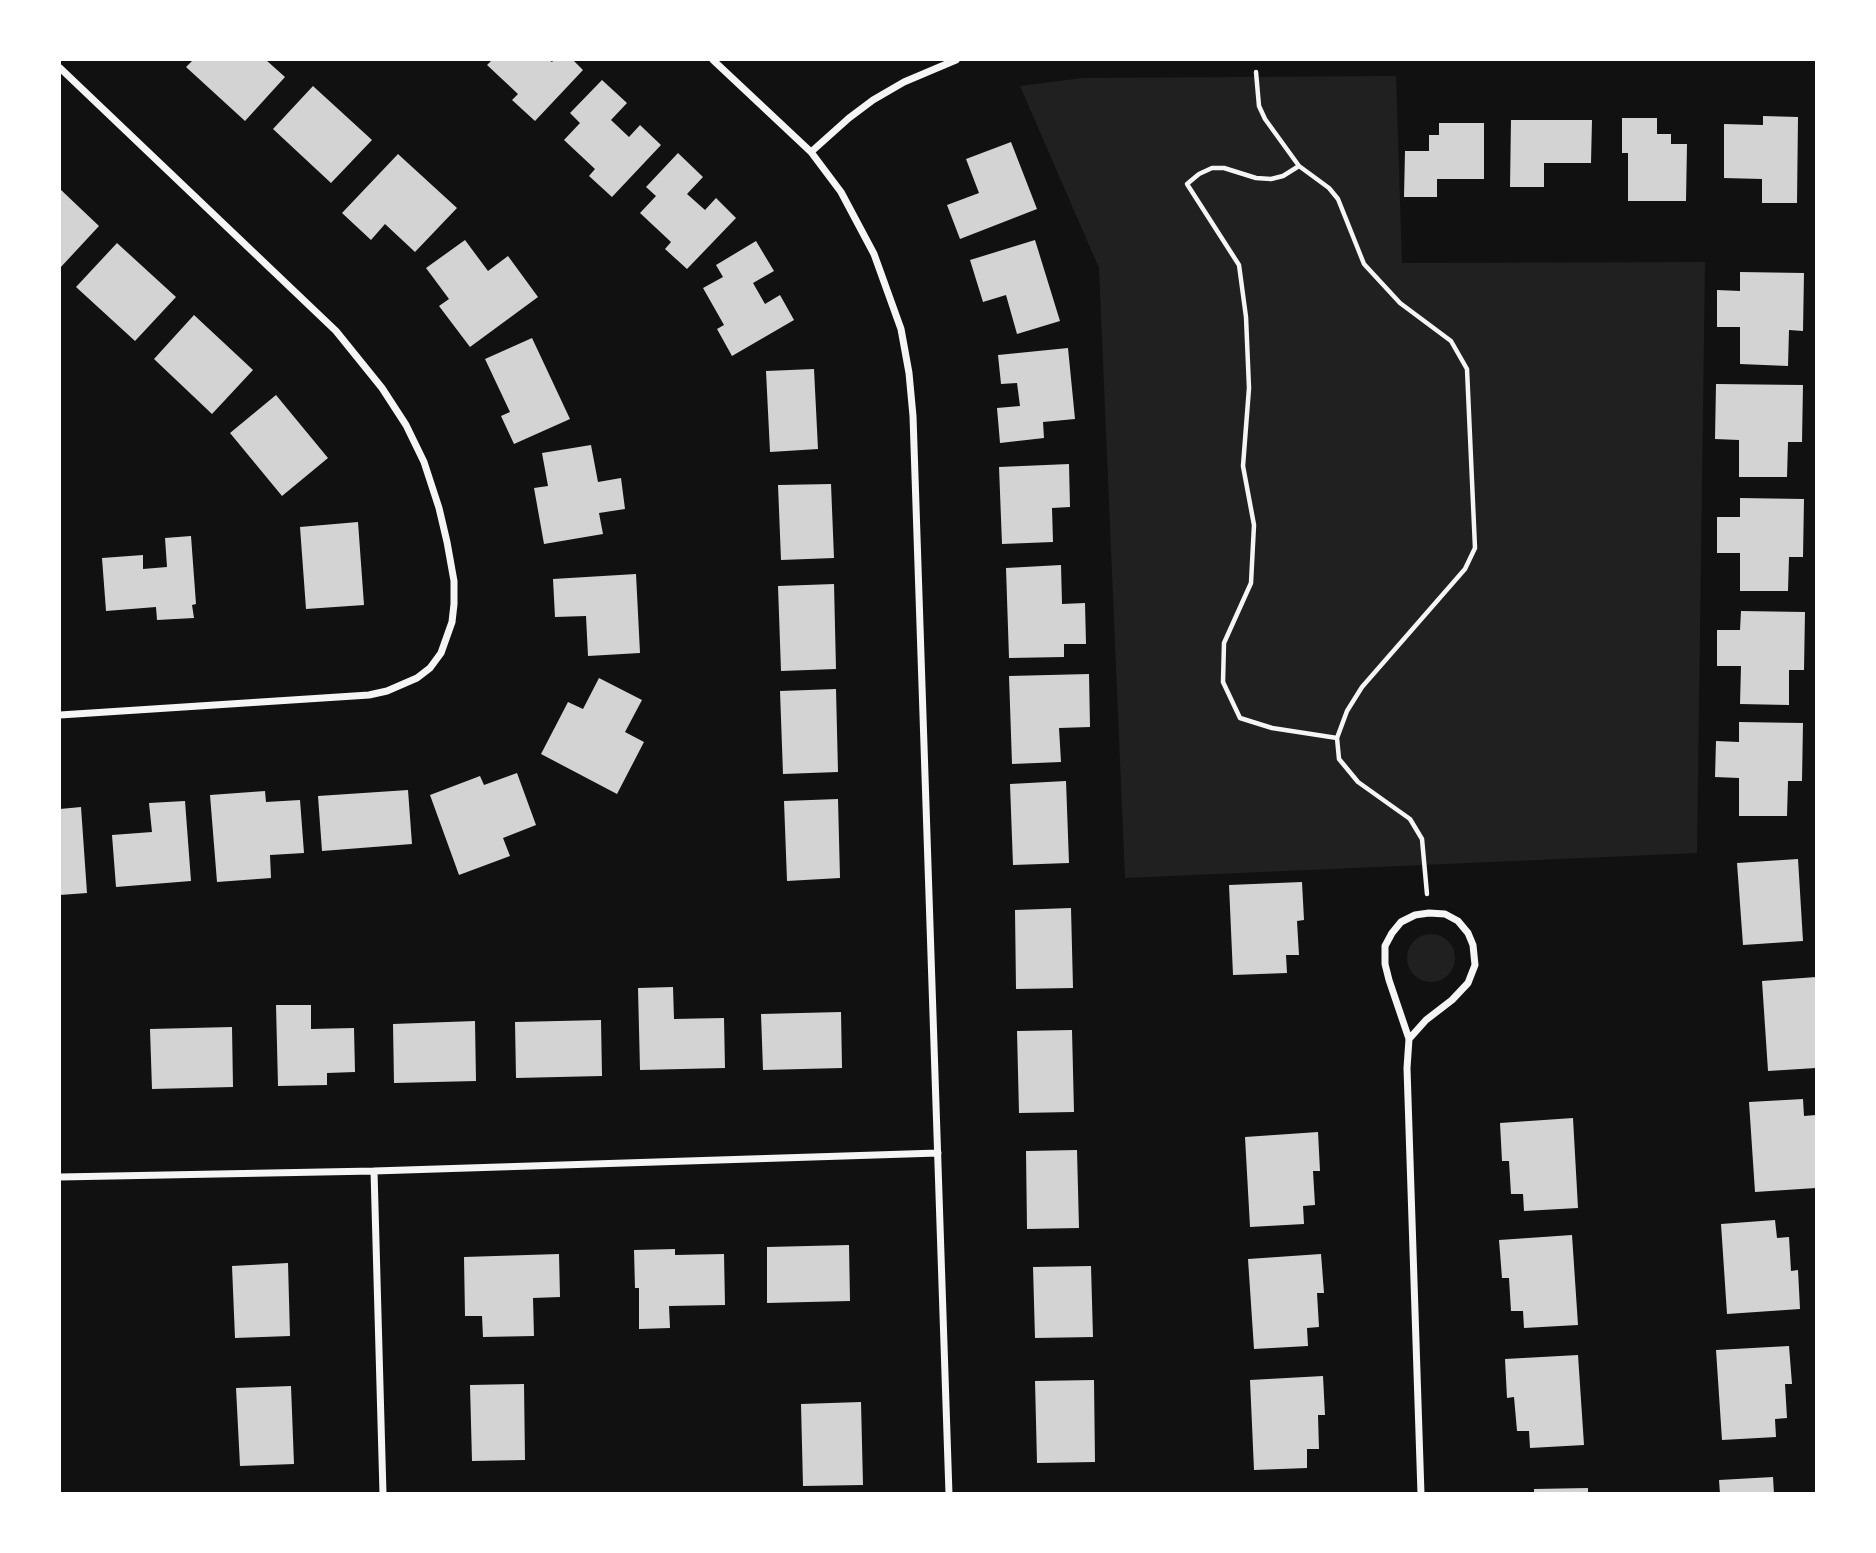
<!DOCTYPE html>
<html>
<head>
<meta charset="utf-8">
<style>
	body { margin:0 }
	#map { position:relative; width:1876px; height:1553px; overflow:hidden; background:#111; font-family:Manrope,sans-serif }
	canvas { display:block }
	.frame { position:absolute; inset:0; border:61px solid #fff; pointer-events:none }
</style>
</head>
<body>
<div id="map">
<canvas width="1876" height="1553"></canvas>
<div class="frame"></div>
</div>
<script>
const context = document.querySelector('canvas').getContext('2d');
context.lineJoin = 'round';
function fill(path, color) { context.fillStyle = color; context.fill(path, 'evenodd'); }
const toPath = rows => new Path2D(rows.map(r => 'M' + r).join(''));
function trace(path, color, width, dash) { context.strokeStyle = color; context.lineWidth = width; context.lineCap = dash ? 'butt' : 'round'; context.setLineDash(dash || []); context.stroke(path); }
fill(toPath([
	[1396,76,1402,263,1705,262,1697,853,1125,878,1099,268,1020,86,1083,78],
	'1407 958a24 24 0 1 1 48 0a24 24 0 1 1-48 0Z'
]), '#202020');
fill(toPath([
	[193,60,266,60,285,77,245,121,186,67],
	[492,60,549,60,552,62,554,60,573,60,583,70,535,121,512,100,518,94,487,65],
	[602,80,627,103,611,120,629,137,640,125,661,145,612,197,589,176,595,169,564,140,580,123,570,113],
	[313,86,372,140,331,183,273,129],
	[1763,116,1798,117,1797,203,1762,203,1762,179,1724,178,1724,124,1763,125],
	[1622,118,1657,118,1657,134,1671,134,1671,144,1687,144,1686,201,1628,201,1628,153,1622,153],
	[1511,120,1592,120,1591,163,1544,163,1544,187,1510,187],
	[1439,123,1484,123,1484,179,1437,179,1437,197,1404,197,1405,151,1429,151,1429,135,1439,135],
	[1011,142,1037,209,960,239,947,205,979,193,966,159],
	[678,153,703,177,687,194,705,210,716,198,736,218,687,269,665,249,671,242,640,213,656,196,646,187],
	[398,154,457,208,415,252,385,224,371,240,342,213],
	[60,189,99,226,60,268],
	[465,240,488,271,508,256,538,297,470,347,439,306,449,299,426,268],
	[1035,240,1060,321,1017,334,1006,295,983,302,970,260],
	[756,241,774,271,753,283,765,304,780,295,794,320,732,356,717,329,724,325,703,288,723,277,716,265],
	[117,243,176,297,135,341,76,287],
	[1740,272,1804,273,1803,331,1789,330,1788,366,1740,364,1740,327,1717,327,1717,290,1740,291],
	[194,315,253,370,212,414,154,359],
	[532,338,570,419,514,444,501,416,510,412,485,359],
	[1068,348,1075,419,1043,422,1044,438,1000,443,997,408,1020,406,1017,383,1001,384,998,355],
	[814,369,818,449,770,452,766,371],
	[1716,384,1803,385,1802,442,1788,442,1787,477,1739,477,1739,440,1715,439],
	[276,395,328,458,282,496,230,433],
	[591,445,598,482,621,478,625,509,599,513,603,534,544,544,534,488,548,486,542,453],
	[1069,464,1070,507,1052,508,1053,542,1002,544,999,467],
	[831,484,834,558,781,560,778,485],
	[1740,498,1804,499,1803,557,1789,557,1788,591,1740,591,1740,553,1717,553,1717,517,1740,517],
	[358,522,364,605,306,609,300,527],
	[191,536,196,604,192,605,194,618,157,620,156,607,106,611,102,558,143,555,143,569,167,567,165,538],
	[1061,565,1062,604,1085,603,1086,644,1064,644,1064,657,1009,658,1006,568],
	[636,574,640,653,588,656,586,616,555,617,553,579],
	[834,584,836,669,781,671,778,586],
	[1741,611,1805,612,1804,670,1789,670,1789,705,1740,704,1741,666,1717,666,1717,630,1740,630],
	[1089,674,1090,727,1059,728,1061,762,1012,764,1009,676],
	[599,678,642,700,625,732,644,742,617,794,541,754,568,702,583,709],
	[836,689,838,772,783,774,780,691],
	[1739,722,1803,723,1802,781,1788,781,1787,816,1739,816,1739,778,1715,777,1716,741,1739,742],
	[517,773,536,825,503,838,510,856,459,875,430,795,480,776,484,785],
	[1066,781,1069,863,1013,865,1010,784],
	[408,790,412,844,322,851,318,796],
	[265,791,266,802,300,800,304,853,270,855,271,878,217,882,210,795],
	[838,799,840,878,787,881,784,801],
	[185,801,191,881,116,887,112,835,152,832,149,803],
	[81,807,87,893,60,895,60,809],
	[1798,859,1803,941,1743,945,1737,863],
	[1302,882,1304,920,1297,921,1299,955,1286,955,1287,973,1233,975,1229,885],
	[1071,908,1073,988,1016,989,1015,910],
	[1816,977,1816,1068,1768,1071,1762,981],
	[673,987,674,1019,724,1018,725,1068,640,1070,638,988],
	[276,1005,311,1005,311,1029,354,1028,355,1072,327,1073,327,1085,278,1086],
	[841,1012,842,1068,763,1070,761,1014],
	[601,1020,602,1076,516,1078,515,1022],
	[475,1021,476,1081,394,1083,393,1024],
	[232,1027,233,1087,152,1089,150,1029],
	[1072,1030,1074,1112,1019,1113,1017,1031],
	[1803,1099,1804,1116,1816,1115,1816,1188,1755,1192,1749,1102],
	[1573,1118,1578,1208,1524,1211,1523,1194,1511,1194,1509,1161,1502,1161,1500,1123],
	[1318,1132,1320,1171,1313,1171,1315,1205,1303,1206,1304,1224,1250,1227,1245,1137],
	[1077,1150,1079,1228,1027,1229,1026,1151],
	[1775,1220,1777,1238,1789,1237,1791,1271,1798,1270,1800,1309,1727,1314,1721,1224],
	[1572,1235,1578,1325,1524,1328,1523,1311,1511,1311,1509,1278,1502,1278,1499,1240],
	[849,1245,850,1301,767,1303,767,1247],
	[675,1249,675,1255,724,1254,725,1305,669,1306,670,1328,639,1329,639,1288,635,1288,634,1250],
	[559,1254,560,1297,533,1298,534,1336,483,1337,482,1316,465,1316,464,1257],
	[1321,1254,1324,1293,1317,1293,1319,1327,1307,1328,1308,1346,1254,1349,1248,1259],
	[288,1263,290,1336,235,1338,232,1266],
	[1091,1266,1093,1337,1035,1338,1033,1267],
	[1789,1346,1792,1384,1785,1384,1787,1418,1775,1419,1776,1437,1722,1440,1716,1350],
	[1578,1355,1584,1445,1530,1448,1529,1431,1517,1431,1514,1397,1507,1398,1505,1359],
	[1323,1376,1325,1415,1318,1415,1319,1449,1307,1449,1307,1468,1254,1470,1250,1380],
	[1094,1380,1095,1462,1037,1463,1035,1381],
	[524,1384,525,1460,472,1461,470,1385],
	[291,1386,294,1464,240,1466,236,1388],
	[861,1402,863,1485,803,1486,801,1404],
	[1773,1477,1774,1494,1720,1494,1719,1480],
	[1588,1488,1588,1494,1534,1494,1534,1489]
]), '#d3d3d3');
trace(toPath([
	[1256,72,1259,106,1265,119,1299,166,1329,188,1338,199,1364,264,1400,303,1451,341,1467,369,1475,548,1465,569,1362,687,1347,711,1337,738,1339,759,1358,782,1410,819,1422,839,1427,894],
	[1299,166,1283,176,1271,179,1256,178,1224,168,1212,168,1199,174,1187,184,1239,265,1246,317,1249,388,1243,466,1254,525,1251,583,1224,643,1223,682,1240,718,1272,728,1337,738]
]), '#f5f5f5', 4.5);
trace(toPath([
	[713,60,811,152,841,192,874,254,901,329,909,373,913,416,949,1494],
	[60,68,336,331,382,388,406,425,424,462,439,508,447,542,454,581,454,604,452,622,441,653,430,668,417,678,387,691,369,695,60,715],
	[811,152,849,118,873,100,904,82,956,60],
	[1409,1039,1426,1020,1452,1000,1468,983,1475,965,1473,945,1468,933,1458,921,1445,914,1429,913,1415,915,1401,922,1392,933,1385,946,1385,964,1389,980,1409,1039,1407,1068,1421,1494],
	[374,1171,383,1494],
	[60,1177,374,1171,938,1153]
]), '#f5f5f5', 7);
</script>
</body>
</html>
